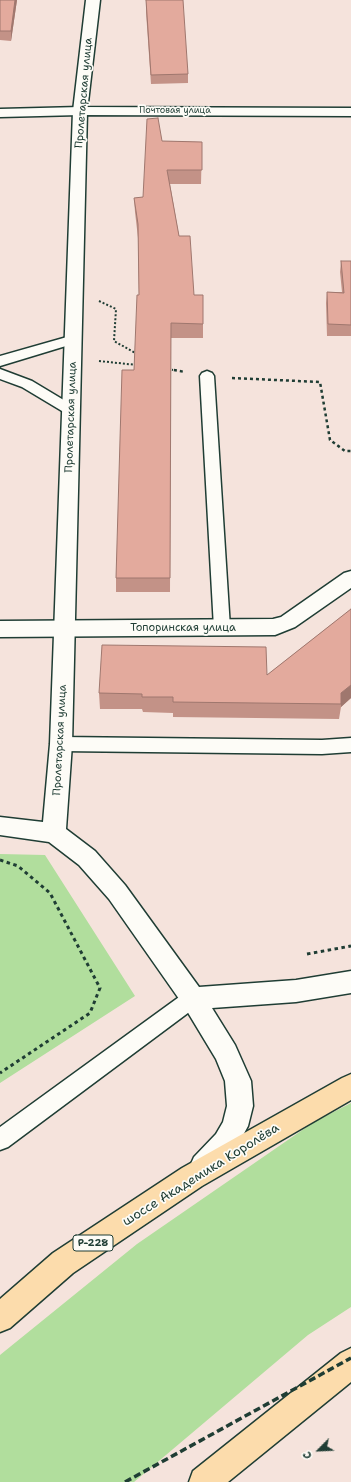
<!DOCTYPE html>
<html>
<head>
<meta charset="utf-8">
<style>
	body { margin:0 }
	#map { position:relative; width:351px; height:1482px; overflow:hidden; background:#f5e3dc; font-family:"Shantell Sans",sans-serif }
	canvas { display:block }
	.north { position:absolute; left:299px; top:1430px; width:40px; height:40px; -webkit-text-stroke:3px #fdfcf7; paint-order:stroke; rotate:246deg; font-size:11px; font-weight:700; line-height:16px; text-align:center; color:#1f3d34 }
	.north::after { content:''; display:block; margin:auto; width:14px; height:18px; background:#1f3d34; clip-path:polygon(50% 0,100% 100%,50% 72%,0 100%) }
</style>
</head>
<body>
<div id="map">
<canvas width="351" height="1482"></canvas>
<div class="north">С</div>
</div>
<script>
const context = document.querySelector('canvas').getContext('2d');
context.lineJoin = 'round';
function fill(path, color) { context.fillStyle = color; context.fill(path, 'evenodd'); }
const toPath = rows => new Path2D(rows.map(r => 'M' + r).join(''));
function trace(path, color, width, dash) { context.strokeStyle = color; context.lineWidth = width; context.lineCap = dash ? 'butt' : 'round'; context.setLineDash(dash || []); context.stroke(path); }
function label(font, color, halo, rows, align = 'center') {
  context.font = font + ' "Shantell Sans",sans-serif'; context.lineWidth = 3.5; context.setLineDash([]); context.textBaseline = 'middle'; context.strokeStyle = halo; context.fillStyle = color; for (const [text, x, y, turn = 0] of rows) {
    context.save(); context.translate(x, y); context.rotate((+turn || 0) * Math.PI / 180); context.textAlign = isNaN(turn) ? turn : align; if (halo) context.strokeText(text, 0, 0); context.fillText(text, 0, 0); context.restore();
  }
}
fill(toPath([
	[0,854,45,855,135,996,0,1083],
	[351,1103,351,1307,308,1335,134,1482,0,1482,0,1355,137,1244,314,1122]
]), '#b1de9d');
const lane = toPath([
	[74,335,79,336,81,339,79,342,0,366,0,356,74,335],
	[0,369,32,381,77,408,79,411,77,414,72,416,67,414,22,387,0,379,0,369],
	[207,371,212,373,214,376,230,628,228,632,222,634,216,632,214,628,200,376,202,373,207,371],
	[61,737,322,740,351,738,351,752,322,754,61,751,55,749,52,744,55,739,61,737],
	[193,989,200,992,203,998,200,1004,8,1147,0,1150,0,1127,186,992,193,989]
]);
const street = toPath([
	[80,107,351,108,351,116,80,115,0,117,0,109,80,107],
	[351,571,351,588,295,627,275,635,0,637,0,621,273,619,281,617,344,573,351,571]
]);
const secondary = toPath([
	[86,0,100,0,87,111,72,744,66,829,95,851,125,885,199,987,296,980,351,971,351,993,296,1002,212,1008,235,1045,251,1081,253,1106,248,1126,234,1152,212,1175,203,1179,194,1175,190,1166,194,1157,216,1134,223,1122,227,1106,225,1081,216,1059,184,1006,109,899,79,865,49,842,0,835,0,817,43,822,50,744,73,111,86,0]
]);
const highway = toPath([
	[351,1074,351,1100,202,1186,73,1273,10,1328,0,1332,0,1299,53,1253,182,1168,342,1078,351,1074],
	[351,1348,351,1382,228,1482,189,1482,193,1471,341,1353,351,1348]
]);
trace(lane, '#1f3d34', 3);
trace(street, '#1f3d34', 3);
trace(secondary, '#1f3d34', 3);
trace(highway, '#1f3d34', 3);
trace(toPath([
	[99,301,116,309,114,341,137,354],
	[99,361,137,365],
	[168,369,173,370]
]), '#1f3d34', 2, [2, 2]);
trace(toPath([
	[168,369,185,372],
	[232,378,320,382,330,440,345,451,351,451]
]), '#1f3d34', 2.5, [3, 3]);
trace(toPath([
	[0,860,18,866,50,893,100,988,90,1013,0,1073],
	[307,954,351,946]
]), '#1f3d34', 3, [3.5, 3.5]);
fill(lane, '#fdfcf7');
fill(street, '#fdfcf7');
fill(secondary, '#fdfcf7');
fill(highway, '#fcdcac');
trace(toPath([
	[125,1482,351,1358]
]), '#1f3d34', 3.5, [7, 3.5]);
fill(toPath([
	[0,0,17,0,11,41,0,40],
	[146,0,188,74,188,83,151,84,146,12],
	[162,141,202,142,201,184,170,184,179,236,194,295,203,324,203,338,171,338,170,592,116,592,116,578,134,370,139,295,138,238,135,212,134,198,143,197],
	[341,261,351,261,351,336,327,336,326,303,327,292,342,292,340,272],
	[351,609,351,698,341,707,339,719,173,717,173,713,143,712,142,709,100,709,99,693,267,675]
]), '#c39287');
fill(toPath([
	[15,0,17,0,11,41,11,31],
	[351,685,351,698,341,707,341,693]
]), '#9f776e');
const building = toPath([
	[0,0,15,0,11,31,0,31,0,0],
	[146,0,183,0,188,74,151,75,146,0],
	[158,118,162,141,202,142,202,170,167,170,179,236,190,236,194,295,203,295,203,324,171,323,170,578,116,578,122,370,134,370,137,295,139,295,138,224,134,198,143,197,147,119,158,118],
	[341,261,351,261,351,325,328,324,327,292,344,293,341,261],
	[351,609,351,685,341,693,341,704,173,702,173,697,142,697,142,694,99,693,102,645,266,647,267,675,351,609]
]);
fill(building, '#e3aa9d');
trace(building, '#9f776e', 1);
label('9px', '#1f3d34', '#fdfcf7', [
	["Почтовая улица",175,111]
]);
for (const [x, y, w] of [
	[93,1243,40]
]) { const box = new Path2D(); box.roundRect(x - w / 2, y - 8, w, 16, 3); context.fillStyle = '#fdfcf7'; context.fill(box); trace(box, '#1f3d34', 1); }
label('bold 10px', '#1f3d34', null, [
	["Р-228",93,1243]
]);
label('11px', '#1f3d34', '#fdfcf7', [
	["Пролетарская улица",84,93,-85],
	["Пролетарская улица",71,417,-88],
	["Топоринская улица",183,628],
	["Пролетарская улица",60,740,-87]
]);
label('13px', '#1f3d34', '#fdfcf7', [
	["шоссе Академика Королёва",201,1175,-32]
]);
</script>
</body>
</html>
